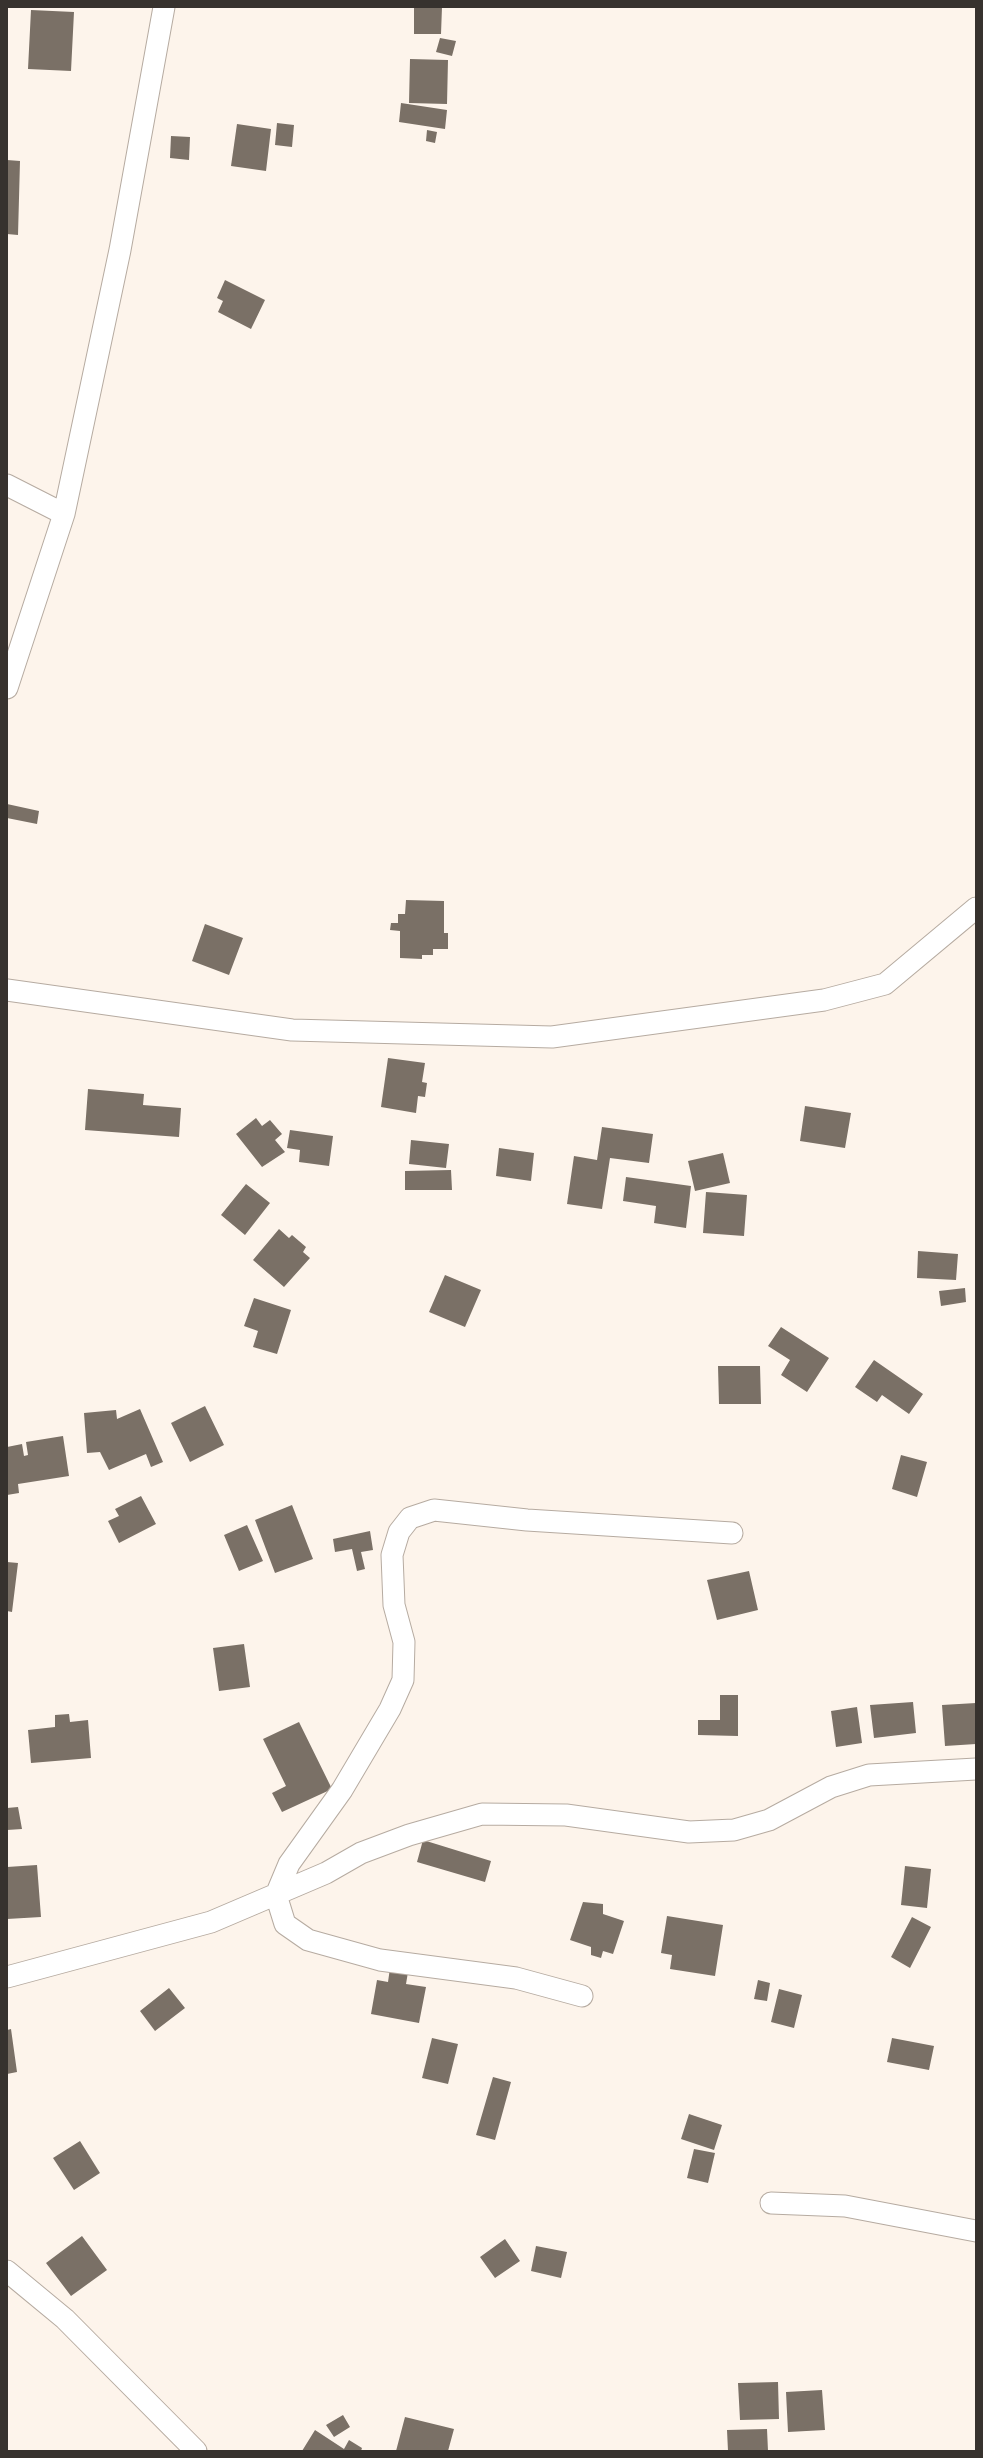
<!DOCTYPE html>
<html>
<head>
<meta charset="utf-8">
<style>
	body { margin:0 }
	#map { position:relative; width:983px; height:2458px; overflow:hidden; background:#fdf4eb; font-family:Overpass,sans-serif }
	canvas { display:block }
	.frame { position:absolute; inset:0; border:8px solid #37322e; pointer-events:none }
</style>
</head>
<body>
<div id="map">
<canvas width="983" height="2458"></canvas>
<div class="frame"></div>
</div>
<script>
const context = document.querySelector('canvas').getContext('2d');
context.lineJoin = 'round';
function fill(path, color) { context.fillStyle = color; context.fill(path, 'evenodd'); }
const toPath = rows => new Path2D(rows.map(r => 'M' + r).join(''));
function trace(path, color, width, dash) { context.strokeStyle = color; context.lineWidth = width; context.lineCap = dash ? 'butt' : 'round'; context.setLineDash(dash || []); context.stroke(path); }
fill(toPath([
	[414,7,442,7,441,34,414,34],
	[31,10,74,12,71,71,28,69],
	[440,38,456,41,452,56,436,52],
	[410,59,448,60,447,104,409,103],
	[401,103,447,110,445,129,399,122],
	[277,123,294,125,292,147,275,145],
	[237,124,271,129,266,171,231,166],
	[427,130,437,132,435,143,426,141],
	[171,136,190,137,189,160,170,158],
	[7,160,20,161,18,235,7,234],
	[225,280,265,300,251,329,218,312,223,301,217,298],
	[7,804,39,811,37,824,7,818],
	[406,900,444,901,444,933,448,933,448,949,433,949,433,955,422,955,422,959,400,958,400,931,390,930,391,923,398,923,398,914,405,914],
	[205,924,243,938,229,975,192,961],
	[388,1058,425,1063,422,1082,427,1083,425,1097,418,1096,416,1113,381,1107],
	[88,1089,144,1094,143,1105,181,1108,179,1137,85,1130],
	[805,1106,851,1113,845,1148,800,1141],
	[256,1118,262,1126,270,1120,282,1134,275,1140,285,1152,262,1167,236,1134],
	[602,1127,653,1134,649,1163,610,1158,602,1209,567,1204,574,1156,597,1160],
	[290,1130,333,1136,329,1166,299,1162,300,1150,287,1148],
	[411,1140,449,1144,446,1168,409,1164],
	[499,1148,534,1153,531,1181,496,1176],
	[723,1153,730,1183,695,1191,688,1161],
	[451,1170,452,1190,405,1190,405,1171],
	[626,1177,691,1186,686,1228,654,1223,656,1206,623,1201],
	[246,1184,270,1203,245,1235,221,1215],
	[706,1192,747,1195,744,1236,703,1233],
	[279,1229,289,1238,292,1235,306,1247,303,1252,310,1258,284,1287,253,1260],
	[918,1251,958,1254,956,1280,917,1278],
	[445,1275,481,1290,465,1327,429,1312],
	[965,1288,966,1302,941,1306,939,1291],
	[254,1298,291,1310,277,1354,253,1347,258,1331,244,1326],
	[781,1327,829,1358,807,1392,781,1375,790,1360,768,1346],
	[874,1360,923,1394,909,1414,882,1395,877,1402,855,1387],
	[718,1366,760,1366,761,1404,719,1404],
	[205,1406,224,1445,190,1462,171,1423],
	[140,1409,163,1462,151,1467,146,1454,109,1470,100,1452,87,1453,84,1413,116,1410,117,1419],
	[63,1436,69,1476,18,1484,19,1493,7,1495,7,1447,22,1444,24,1456,28,1455,26,1442],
	[901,1455,927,1462,917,1497,892,1489],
	[141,1496,156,1524,119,1543,108,1521,119,1516,115,1509],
	[292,1505,313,1559,275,1573,255,1520],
	[247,1525,263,1561,239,1571,224,1535],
	[370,1531,373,1550,361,1552,365,1569,357,1571,352,1549,335,1552,333,1539],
	[7,1562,18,1563,12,1612,7,1611],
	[749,1571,758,1610,717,1620,707,1580],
	[244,1644,250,1687,219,1691,213,1648],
	[720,1695,738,1695,738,1736,698,1735,698,1720,720,1720],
	[913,1702,916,1733,874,1738,870,1705],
	[976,1703,976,1744,945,1746,942,1705],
	[857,1707,862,1743,836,1747,831,1711],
	[69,1714,70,1722,88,1720,91,1758,31,1763,28,1730,55,1727,55,1715],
	[299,1722,332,1789,282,1812,272,1793,286,1786,263,1739],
	[18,1807,22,1829,7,1830,7,1808],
	[423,1840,491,1861,485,1882,417,1862],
	[37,1865,41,1917,7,1919,7,1867],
	[905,1866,931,1869,927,1908,901,1905],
	[583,1902,603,1904,603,1914,624,1921,613,1954,603,1951,601,1958,591,1955,591,1947,570,1940],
	[667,1916,723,1925,715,1976,670,1969,672,1955,661,1953],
	[912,1917,931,1927,910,1968,891,1957],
	[390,1968,408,1972,406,1984,426,1987,419,2023,371,2014,377,1980,388,1982],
	[758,1980,770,1983,767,2001,754,1999],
	[169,1988,185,2008,155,2031,140,2011],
	[779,1989,802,1995,794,2028,771,2022],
	[11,2029,17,2072,7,2074,7,2030],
	[432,2038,458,2044,448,2084,422,2078],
	[892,2038,934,2046,929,2070,887,2062],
	[493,2077,511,2082,495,2140,476,2135],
	[689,2114,722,2125,714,2150,681,2139],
	[80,2141,100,2173,74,2190,53,2158],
	[694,2149,715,2153,708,2183,687,2178],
	[82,2236,107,2270,71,2296,46,2263],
	[505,2239,520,2261,495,2278,480,2257],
	[536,2246,567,2252,561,2278,531,2271],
	[778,2382,779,2419,740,2420,738,2383],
	[822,2390,825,2430,788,2432,786,2392],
	[343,2415,350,2427,334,2437,326,2425],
	[405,2417,454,2429,448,2451,396,2451],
	[767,2429,768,2451,728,2451,727,2430],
	[315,2430,344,2449,349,2440,362,2448,361,2451,302,2451]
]), '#7a7066');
const minor = toPath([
	[7,485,64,514],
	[7,688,64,514,120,250,164,7],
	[7,990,292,1030,552,1037,824,1000,885,984,976,908],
	[7,1977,211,1922,326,1873,361,1853,409,1835,482,1814,566,1815,689,1832,734,1830,769,1820,831,1787,869,1775,976,1769],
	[582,1996,516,1978,380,1960,308,1940,285,1924,276,1895,289,1864,342,1790,390,1709,403,1680,404,1642,394,1605,392,1555,399,1532,410,1518,434,1510,527,1520,732,1533],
	[771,2203,845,2206,976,2231],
	[7,2271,65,2319,196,2451]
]);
trace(minor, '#b6aba1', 23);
trace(minor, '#fff', 21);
</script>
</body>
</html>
